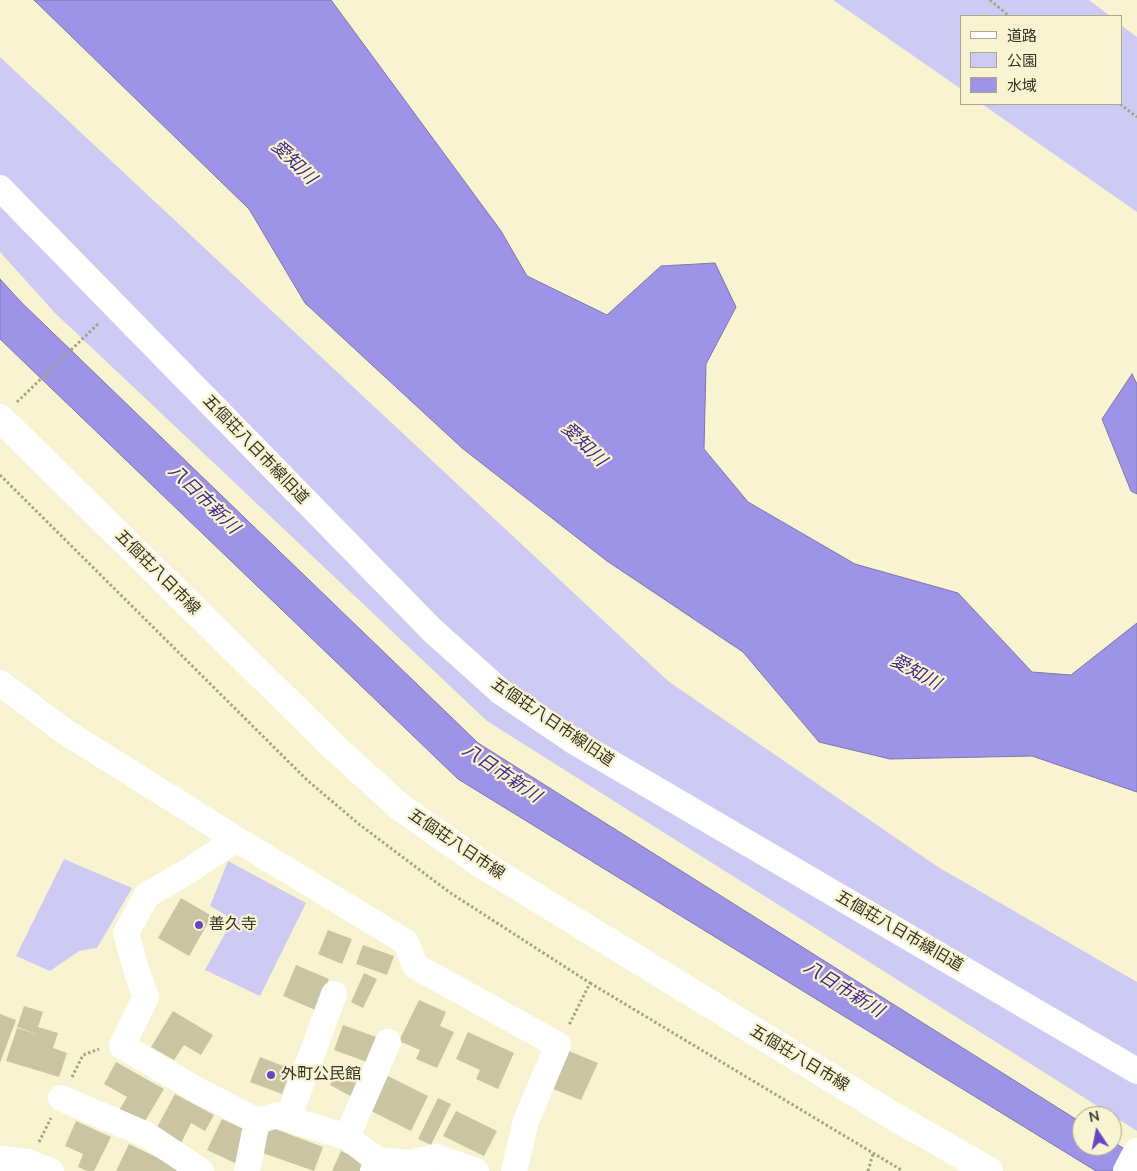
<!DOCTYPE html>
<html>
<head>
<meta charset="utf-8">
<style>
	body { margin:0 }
	#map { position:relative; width:1137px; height:1171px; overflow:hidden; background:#f8f4d1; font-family:"Nunito Sans","Noto Sans JP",sans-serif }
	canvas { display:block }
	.legend { position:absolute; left:960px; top:15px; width:162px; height:90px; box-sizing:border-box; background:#f8f4d1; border:1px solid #aaa78d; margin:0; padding:6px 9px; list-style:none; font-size:15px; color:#353326 }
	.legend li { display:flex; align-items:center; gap:10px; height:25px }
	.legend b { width:25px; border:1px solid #aaa78d }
	.north { position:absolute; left:1072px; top:1106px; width:50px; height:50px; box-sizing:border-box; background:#f8f4d1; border:1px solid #aaa78d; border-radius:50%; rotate:349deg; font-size:14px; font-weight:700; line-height:20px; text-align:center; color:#353326 }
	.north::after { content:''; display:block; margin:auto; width:18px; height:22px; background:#6449c2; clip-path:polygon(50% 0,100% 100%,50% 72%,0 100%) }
</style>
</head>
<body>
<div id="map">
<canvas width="1137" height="1171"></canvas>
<ul class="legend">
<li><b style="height:6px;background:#fff"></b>道路</li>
<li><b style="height:14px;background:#cdcaf3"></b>公園</li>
<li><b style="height:14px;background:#9d93e7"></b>水域</li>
</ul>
<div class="north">N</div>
</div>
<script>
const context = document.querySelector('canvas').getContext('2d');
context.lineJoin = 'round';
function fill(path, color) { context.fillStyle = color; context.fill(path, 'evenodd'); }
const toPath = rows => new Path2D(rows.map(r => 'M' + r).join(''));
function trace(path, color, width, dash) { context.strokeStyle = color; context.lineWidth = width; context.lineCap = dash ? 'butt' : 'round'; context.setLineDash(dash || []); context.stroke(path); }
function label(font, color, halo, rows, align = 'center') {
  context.font = font + ' "Nunito Sans","Noto Sans JP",sans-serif'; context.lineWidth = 4.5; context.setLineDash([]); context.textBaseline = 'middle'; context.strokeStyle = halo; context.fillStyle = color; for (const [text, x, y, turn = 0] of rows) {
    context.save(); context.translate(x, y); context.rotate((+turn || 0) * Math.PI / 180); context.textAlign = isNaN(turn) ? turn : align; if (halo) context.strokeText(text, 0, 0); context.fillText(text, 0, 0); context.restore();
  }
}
fill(toPath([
	[833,0,1089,0,1110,16,961,16,961,89],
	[1121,25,1137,37,1137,212,982,104,1121,104],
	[0,57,668,681,938,867,1137,982,1137,1131,487,721,55,313,0,252],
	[64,859,132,888,97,948,79,951,50,971,16,956],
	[228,861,306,903,260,996,205,970,233,919,210,906]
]), '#cdcaf3');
const water = toPath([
	[34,0,331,0,501,231,527,276,607,315,661,266,715,263,736,307,706,364,704,449,748,502,855,564,958,593,1032,672,1071,675,1137,623,1137,792,1032,756,890,759,819,742,743,652,607,561,462,448,305,303,249,209,34,0],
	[0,279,20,301,478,743,1082,1123,1082,1146,1112,1146,1112,1141,1137,1157,1137,1171,1096,1171,458,779,0,339,0,279],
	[1132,374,1137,384,1137,494,1131,491,1102,419,1132,374]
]);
fill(water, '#9d93e7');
trace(water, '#7e76ad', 1);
fill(toPath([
	[181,898,212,916,189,956,158,938],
	[328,930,352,939,342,964,318,954],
	[363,945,394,956,387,975,356,964],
	[296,965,329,979,315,1010,283,996],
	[364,973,377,979,363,1008,351,1002],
	[419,1000,446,1012,440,1026,454,1032,437,1068,416,1059,420,1050,399,1041],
	[24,1006,43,1012,38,1027,58,1033,53,1048,67,1053,59,1077,6,1061,17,1028,39,1035,17,1027],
	[173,1011,213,1035,201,1055,184,1045,174,1060,151,1047],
	[0,1014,16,1020,0,1063],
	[343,1025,376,1037,367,1062,334,1050],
	[468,1032,514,1053,498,1089,476,1079,480,1070,456,1059],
	[564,1049,598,1063,581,1100,548,1087],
	[260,1057,291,1069,282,1094,250,1082],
	[116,1062,164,1089,142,1126,118,1112,127,1097,104,1084],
	[337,1071,359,1082,352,1097,330,1085],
	[388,1076,428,1096,411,1131,371,1111],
	[175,1094,214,1115,205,1131,191,1123,180,1145,155,1131],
	[438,1098,451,1104,431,1145,418,1139],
	[456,1111,497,1131,484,1156,443,1136],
	[222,1119,250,1132,235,1163,207,1150],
	[76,1121,111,1137,94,1171,87,1171,78,1167,83,1154,65,1146],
	[270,1127,323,1147,314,1171,260,1152],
	[129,1144,185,1171,116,1171],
	[341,1151,365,1162,361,1171,332,1171]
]), '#c9c5a3');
trace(toPath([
	[990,0,1009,16],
	[1120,104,1137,117],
	[17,402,99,323],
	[0,475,307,780,360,825,449,892,590,983,569,1025],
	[590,983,903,1171],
	[72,1077,83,1055,99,1049],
	[39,1142,51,1118],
	[868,1171,873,1154]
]), '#a5a289', 3, [2.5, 2.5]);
trace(toPath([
	[0,188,432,630,501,692,575,742,1137,1071],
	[0,683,64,731,236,839,185,873,147,895,126,933,137,973,146,997,122,1046,197,1090,257,1121,278,1115,288,1119],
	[236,839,406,942,415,966,558,1045,526,1121,514,1171],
	[334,994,288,1119,347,1137,377,1160,373,1171],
	[61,1098,147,1135,201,1171],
	[347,1137,388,1042],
	[0,1159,28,1162,51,1171],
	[377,1160,408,1163,436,1157,476,1171],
	[247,1171,257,1121]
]), '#fff', 26);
trace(toPath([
	[0,418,335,748,400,807,480,863,890,1114,989,1171],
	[1127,1171,1137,1152]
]), '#fff', 28);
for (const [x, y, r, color] of [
	[199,925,5,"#6449c2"],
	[271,1075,5,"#6449c2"]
]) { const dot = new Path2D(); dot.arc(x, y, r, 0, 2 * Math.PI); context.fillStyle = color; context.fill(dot); trace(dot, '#f8f4d1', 2); }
label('16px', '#353326', '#f8f4d1', [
	["五個荘八日市線旧道",255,450,46],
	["五個荘八日市線",157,573,45],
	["五個荘八日市線旧道",552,723,34],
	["五個荘八日市線",456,845,34],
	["五個荘八日市線旧道",899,932,30],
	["五個荘八日市線",799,1059,31]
]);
label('16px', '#353326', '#f8f4d1', [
	["善久寺",209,925],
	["外町公民館",281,1075]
], 'left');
label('italic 18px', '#41298a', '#f8f4d1', [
	["愛知川",293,163,44],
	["愛知川",583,445,44],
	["八日市新川",203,500,44],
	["愛知川",915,673,29],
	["八日市新川",501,774,34],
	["八日市新川",843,990,32]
]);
</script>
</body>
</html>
